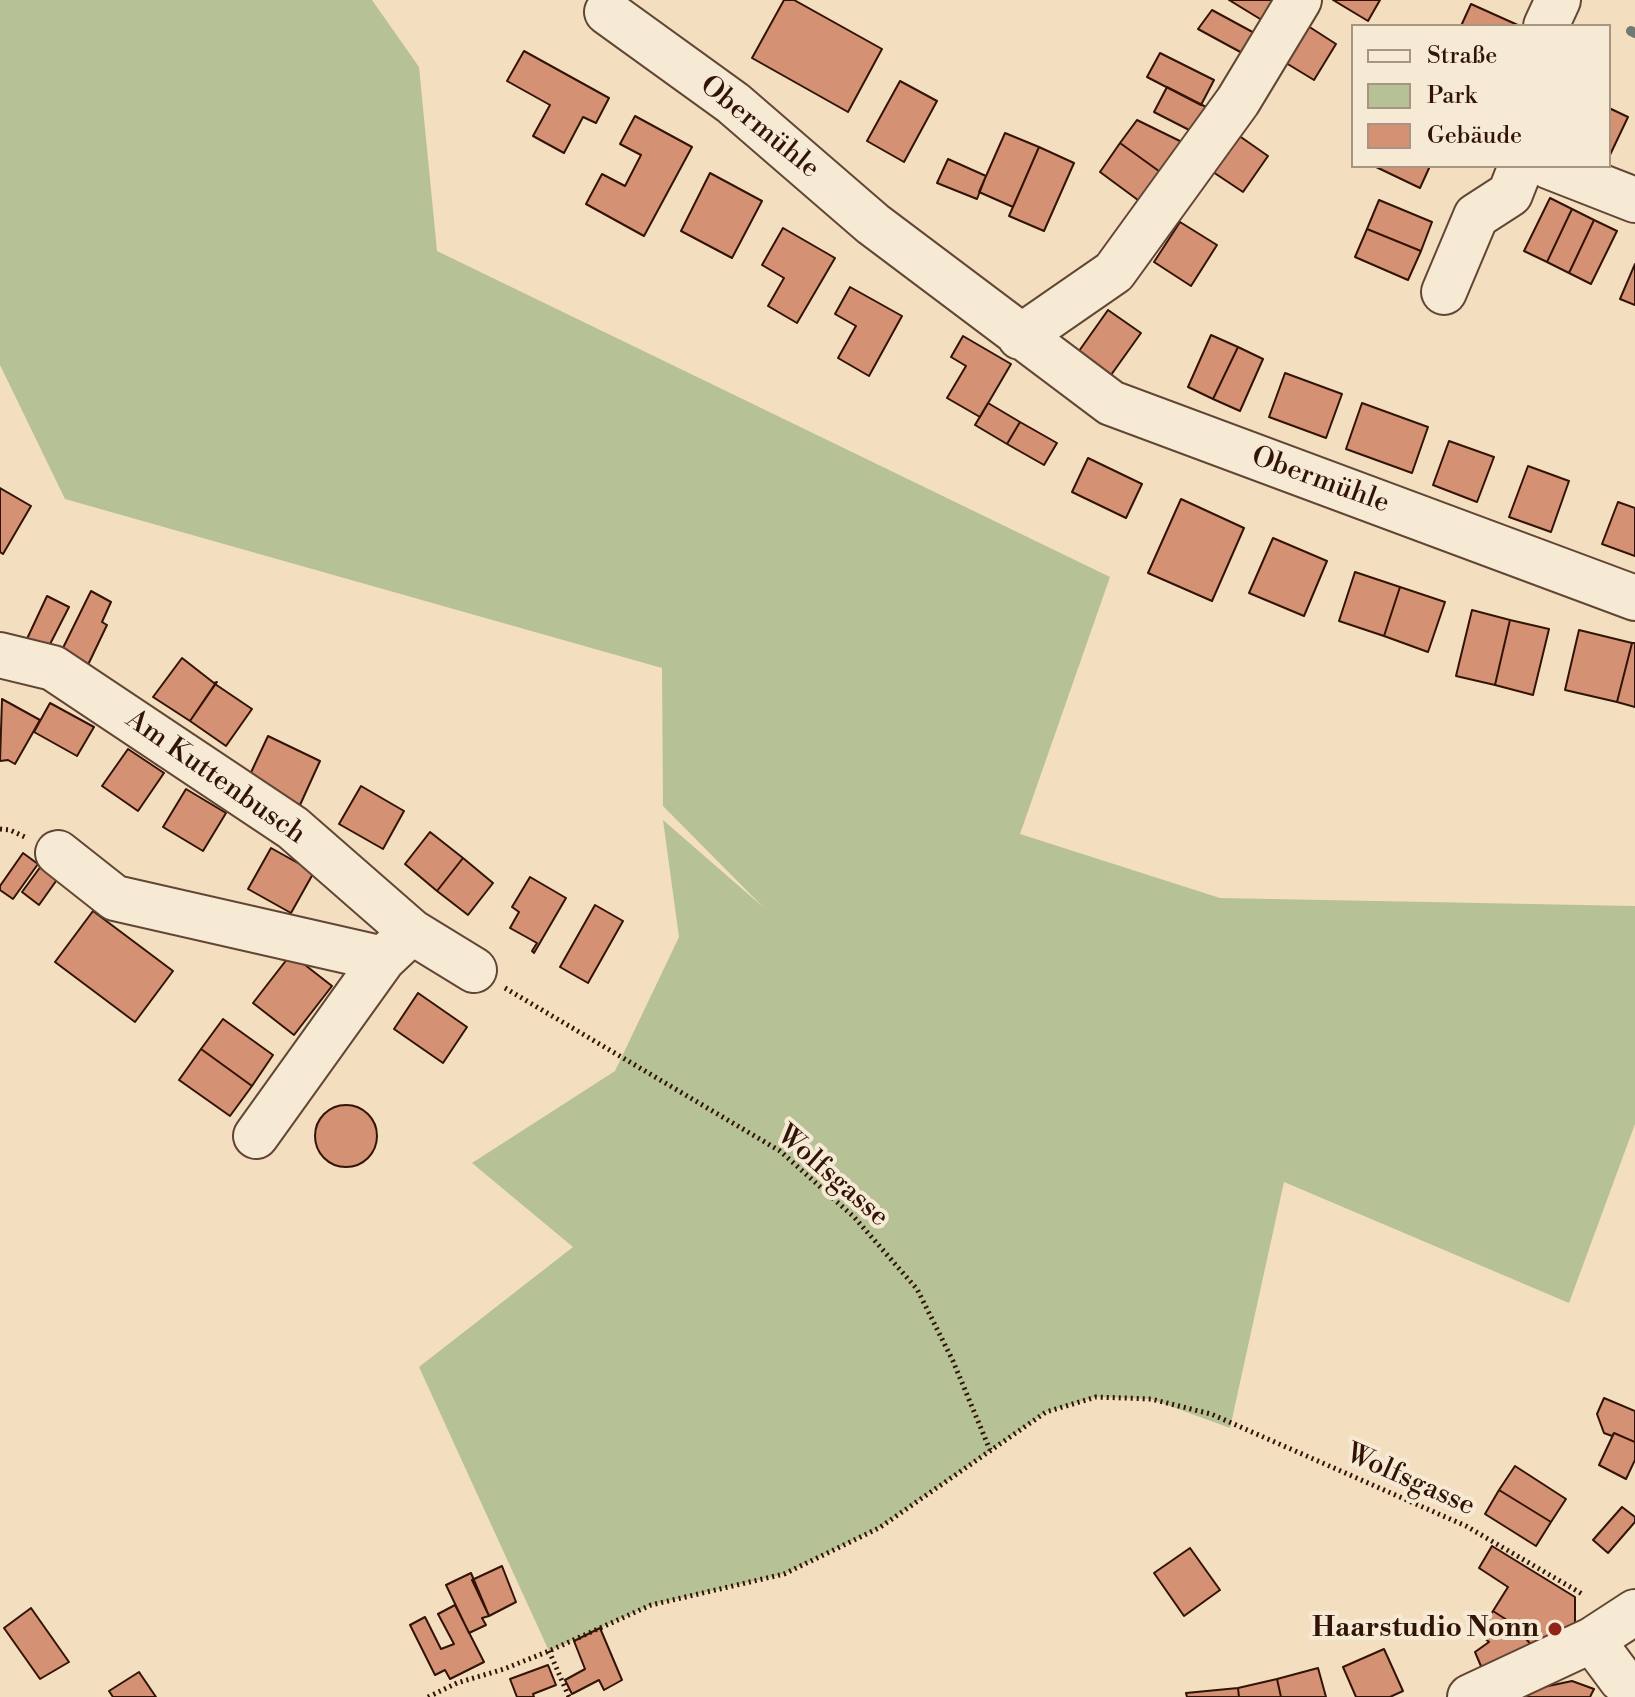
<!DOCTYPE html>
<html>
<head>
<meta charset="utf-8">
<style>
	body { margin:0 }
	#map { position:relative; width:1635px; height:1697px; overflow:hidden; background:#f3debf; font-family:"Libre Bodoni",serif }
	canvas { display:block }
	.legend { position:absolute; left:1351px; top:24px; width:260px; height:144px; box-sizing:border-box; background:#f7ead5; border:2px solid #a89483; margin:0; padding:10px 14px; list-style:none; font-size:24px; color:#321407 }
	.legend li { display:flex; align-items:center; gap:16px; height:40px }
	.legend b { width:40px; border:2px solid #a89483 }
</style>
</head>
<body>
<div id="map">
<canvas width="1635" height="1697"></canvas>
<ul class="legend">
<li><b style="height:10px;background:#f7ead5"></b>Straße</li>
<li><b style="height:22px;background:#b6c295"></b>Park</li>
<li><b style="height:22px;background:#d49174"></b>Gebäude</li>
</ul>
</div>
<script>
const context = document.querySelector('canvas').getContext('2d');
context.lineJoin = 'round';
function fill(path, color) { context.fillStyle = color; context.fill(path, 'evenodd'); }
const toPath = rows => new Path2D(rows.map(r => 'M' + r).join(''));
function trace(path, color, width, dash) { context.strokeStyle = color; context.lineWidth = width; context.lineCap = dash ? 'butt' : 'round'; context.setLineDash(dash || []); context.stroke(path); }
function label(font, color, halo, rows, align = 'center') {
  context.font = font + ' "Libre Bodoni",serif'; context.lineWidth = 8; context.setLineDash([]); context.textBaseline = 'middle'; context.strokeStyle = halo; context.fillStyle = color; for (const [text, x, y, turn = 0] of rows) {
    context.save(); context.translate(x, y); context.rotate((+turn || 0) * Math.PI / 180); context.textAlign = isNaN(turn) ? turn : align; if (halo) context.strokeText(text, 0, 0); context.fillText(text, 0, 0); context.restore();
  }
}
fill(toPath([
	[0,0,372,0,419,67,437,251,1110,577,1020,834,1220,898,1635,906,1635,1124,1569,1303,1284,1182,1230,1428,1151,1399,1096,1397,1046,1412,879,1528,784,1574,651,1605,549,1651,419,1367,573,1247,472,1163,615,1071,679,937,663,820,763,907,663,806,662,668,65,499,0,365]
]), '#b6c295');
trace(toPath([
	[1631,31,1635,33]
]), '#727872', 10);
const building = toPath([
	[784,0,794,0,882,49,848,112,752,58,784,0],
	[1229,0,1279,0,1265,22,1229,0],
	[1333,0,1380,0,1368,21,1333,0],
	[1471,4,1520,26,1461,26,1471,4],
	[1212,10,1258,35,1244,54,1198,29,1212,10],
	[1308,26,1336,44,1314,80,1286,63,1308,26],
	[524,51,609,98,596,123,583,117,564,153,533,136,550,105,507,81,524,51],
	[1160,53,1214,80,1201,105,1147,77,1160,53],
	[900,81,937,101,904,162,867,141,900,81],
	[1167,87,1210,109,1197,134,1154,112,1167,87],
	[1609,108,1628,117,1609,157,1609,108],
	[635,116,692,147,644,236,586,204,602,174,625,186,641,155,620,144,635,116],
	[1137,120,1184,143,1163,174,1120,143,1137,120],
	[1005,133,1039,147,1013,207,979,192,1005,133],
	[1238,135,1268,156,1243,192,1213,172,1238,135],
	[1120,143,1163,174,1142,203,1100,172,1120,143],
	[1039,147,1074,163,1044,231,1009,216,1039,147],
	[948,159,986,176,977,199,937,183,948,159],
	[1374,166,1430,166,1420,188,1374,166],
	[710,173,762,201,732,258,681,231,710,173],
	[1550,198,1572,209,1547,262,1524,251,1550,198],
	[1379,200,1432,222,1421,251,1367,229,1379,200],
	[1572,209,1594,220,1569,273,1547,262,1572,209],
	[1594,220,1617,231,1591,284,1569,273,1594,220],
	[1180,222,1217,245,1191,286,1154,262,1180,222],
	[783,228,835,258,797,323,768,306,784,278,762,265,783,228],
	[1367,229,1421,251,1408,280,1355,257,1367,229],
	[1635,264,1635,305,1620,299,1635,264],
	[850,287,902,316,869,376,838,358,856,326,835,314,850,287],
	[1108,310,1141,333,1111,375,1079,351,1108,310],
	[1211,335,1238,347,1213,399,1188,387,1211,335],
	[963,336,1011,364,980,417,947,398,966,366,951,357,963,336],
	[1238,347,1263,359,1240,411,1213,399,1238,347],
	[1285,373,1342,394,1326,438,1269,417,1285,373],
	[988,403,1020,422,1007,444,975,425,988,403],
	[1362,403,1428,427,1412,473,1346,449,1362,403],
	[1020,422,1057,443,1044,465,1007,444,1020,422],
	[1449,441,1494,457,1477,502,1433,485,1449,441],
	[1088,458,1142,484,1126,518,1072,492,1088,458],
	[1528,466,1569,481,1551,532,1509,517,1528,466],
	[0,488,31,506,3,554,0,552,0,488],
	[1181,499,1244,528,1212,601,1148,573,1181,499],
	[1618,502,1635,508,1635,556,1602,544,1618,502],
	[1273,538,1327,561,1304,616,1249,593,1273,538],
	[1355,572,1400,587,1384,636,1339,621,1355,572],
	[1400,587,1445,602,1428,652,1384,636,1400,587],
	[91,591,111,602,102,622,107,625,86,669,59,656,91,591],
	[47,596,69,607,46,652,26,641,47,596],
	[1472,610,1510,620,1495,685,1456,676,1472,610],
	[1510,620,1549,629,1533,695,1495,685,1510,620],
	[1579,630,1632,643,1617,702,1565,690,1579,630],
	[1632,643,1635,643,1635,707,1617,702,1632,643],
	[182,658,214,683,217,682,190,721,153,697,182,658],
	[215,684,252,709,226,746,190,721,215,684],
	[2,699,40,720,15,764,8,760,0,761,2,699],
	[50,703,94,727,77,756,34,732,50,703],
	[268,736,320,761,300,805,247,781,268,736],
	[128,749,164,773,138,811,102,786,128,749],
	[361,786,404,811,383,849,339,824,361,786],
	[186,789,226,813,203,851,163,827,186,789],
	[430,832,463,858,437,891,405,864,430,832],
	[271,848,314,872,291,913,248,889,271,848],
	[23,853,38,864,13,899,0,890,0,886,23,853],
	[49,855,66,867,39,905,22,892,49,855],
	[463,858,493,883,468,915,437,891,463,858],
	[530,877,566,898,534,953,532,951,537,943,510,928,519,912,512,907,530,877],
	[595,905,623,921,588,983,560,967,595,905],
	[93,911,173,971,135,1022,55,962,93,911],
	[291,954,332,986,294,1035,253,1003,291,954],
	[418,993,467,1027,443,1063,394,1029,418,993],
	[223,1019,273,1055,252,1086,201,1049,223,1019],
	[201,1049,252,1086,230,1116,179,1080,201,1049],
	'315 1136a31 31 0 1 1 62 0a31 31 0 1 1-62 0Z',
	[1604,1398,1635,1411,1635,1442,1614,1433,1612,1436,1604,1433,1597,1414,1604,1398],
	[1614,1433,1635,1442,1635,1460,1626,1479,1599,1465,1614,1433],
	[1515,1466,1566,1499,1551,1522,1499,1490,1515,1466],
	[1499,1490,1551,1522,1536,1546,1485,1514,1499,1490],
	[1622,1507,1635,1517,1635,1522,1608,1553,1593,1540,1622,1507],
	[1492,1546,1575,1597,1575,1629,1534,1648,1513,1624,1493,1611,1508,1587,1479,1568,1492,1546],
	[1190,1548,1220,1590,1184,1616,1154,1573,1190,1548],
	[502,1566,516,1602,489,1616,472,1580,502,1566],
	[471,1573,489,1616,482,1618,486,1625,469,1633,446,1585,471,1573],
	[455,1605,484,1662,450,1679,445,1670,435,1675,410,1625,425,1617,441,1649,454,1644,438,1614,455,1605],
	[31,1608,69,1662,40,1679,4,1628,31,1608],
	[1493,1611,1513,1624,1534,1648,1483,1671,1475,1652,1489,1642,1478,1632,1493,1611],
	[600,1628,622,1680,604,1690,599,1680,572,1694,565,1680,585,1669,574,1641,600,1628],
	[1384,1649,1403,1691,1390,1697,1356,1697,1343,1667,1384,1649],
	[548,1665,556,1685,533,1694,534,1697,517,1697,510,1679,548,1665],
	[1318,1668,1326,1697,1281,1697,1277,1679,1318,1668],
	[139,1672,156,1697,113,1697,109,1691,139,1672],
	[1277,1679,1281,1697,1239,1697,1238,1688,1277,1679],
	[1572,1681,1594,1689,1590,1697,1521,1697,1539,1688,1572,1681],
	[1238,1688,1239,1697,1187,1697,1186,1693,1238,1688]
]);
fill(building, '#d49174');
trace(building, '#321407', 2);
const minor = toPath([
	[607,12,733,103,873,224,1111,403,1635,598],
	[1546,26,1558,0],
	[1548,166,1635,200],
	[1444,292,1476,216,1510,194,1521,166],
	[1020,337,1114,272,1238,101,1299,0],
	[0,655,53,668,293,828,412,932,474,970],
	[58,853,115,898,383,959],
	[256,1136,383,959,401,942],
	[1592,1640,1621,1679,1635,1691],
	[1470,1697,1592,1640,1635,1612]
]);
trace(minor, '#624635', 48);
trace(toPath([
	[0,829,10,830,25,837],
	[505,988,780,1151,854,1217,917,1289,953,1361,990,1450],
	[549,1651,569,1697],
	[428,1697,457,1683,504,1669,549,1651,651,1605,784,1574,879,1528,1046,1412,1096,1397,1151,1399,1211,1414,1466,1526,1584,1595]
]), '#321407', 5, [2, 4]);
trace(minor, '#f7ead5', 44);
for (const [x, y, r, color] of [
	[1555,1629,8,"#8f2418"]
]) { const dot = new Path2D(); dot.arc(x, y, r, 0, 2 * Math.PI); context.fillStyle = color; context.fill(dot); trace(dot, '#f7ead5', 3); }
label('28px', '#321407', '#f7ead5', [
	["Obermühle",759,128,39],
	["Obermühle",1320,481,20],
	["Am Kuttenbusch",215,778,35],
	["Wolfsgasse",832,1177,41],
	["Wolfsgasse",1410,1481,24]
]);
label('bold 28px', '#321407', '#f7ead5', [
	["Haarstudio Nonn",1539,1629]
], 'right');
</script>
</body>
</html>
